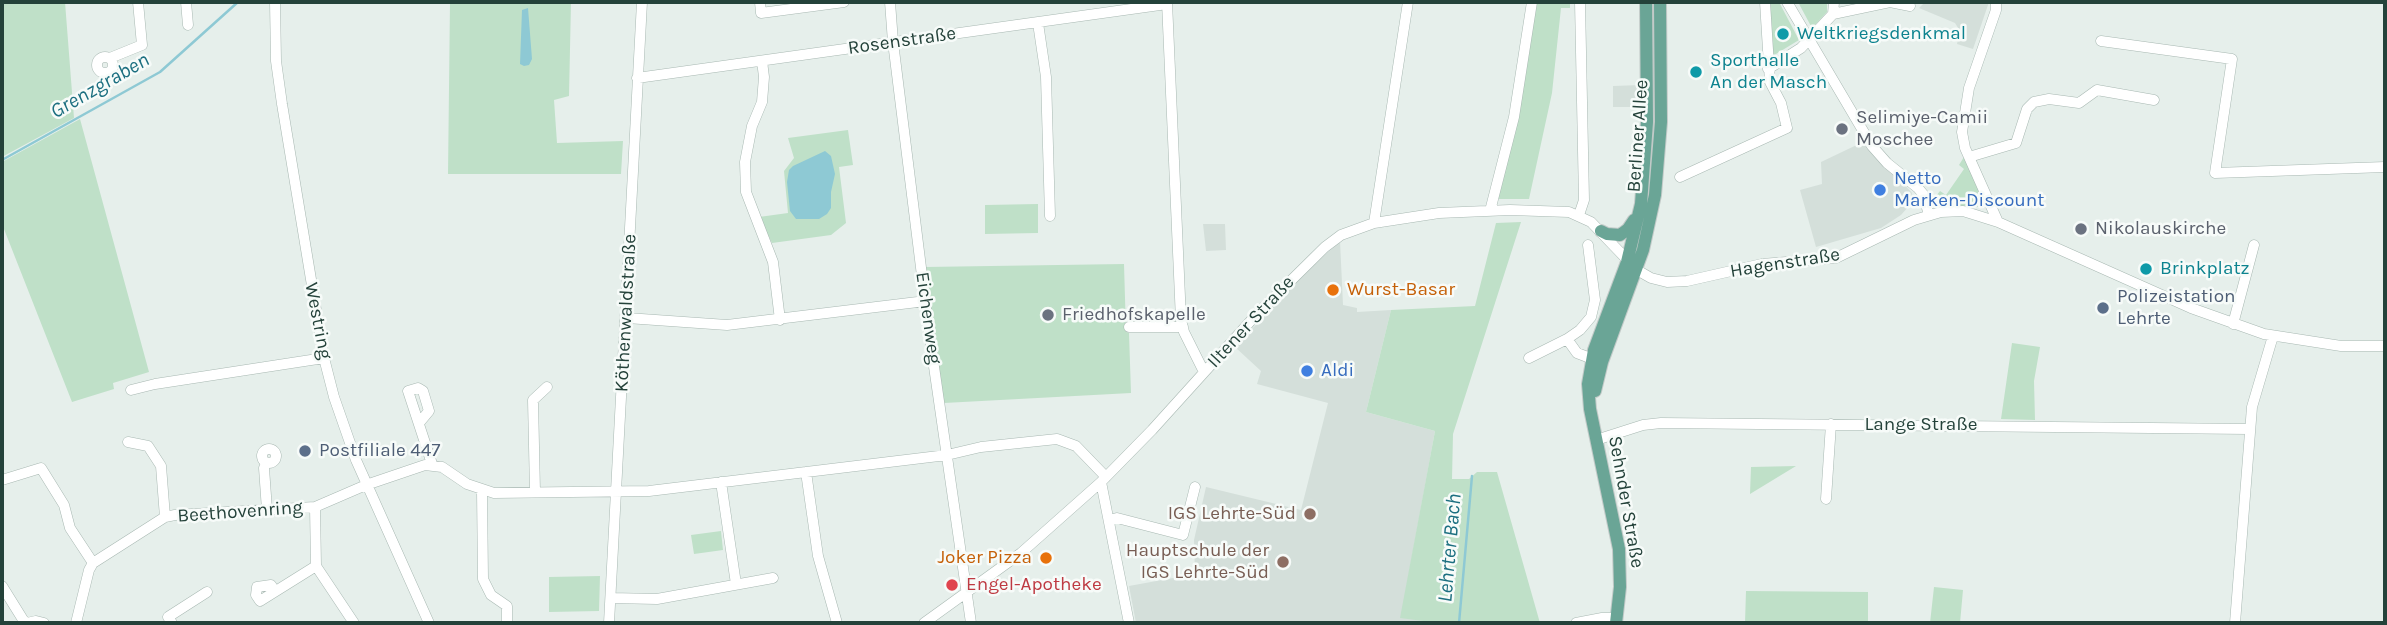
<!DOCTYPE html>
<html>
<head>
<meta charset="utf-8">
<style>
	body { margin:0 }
	#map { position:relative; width:2387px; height:625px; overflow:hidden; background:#e6efeb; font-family:Karla,sans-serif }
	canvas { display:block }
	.frame { position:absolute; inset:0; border:4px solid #24423a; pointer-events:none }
</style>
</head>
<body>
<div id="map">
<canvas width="2387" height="625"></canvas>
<div class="frame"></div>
</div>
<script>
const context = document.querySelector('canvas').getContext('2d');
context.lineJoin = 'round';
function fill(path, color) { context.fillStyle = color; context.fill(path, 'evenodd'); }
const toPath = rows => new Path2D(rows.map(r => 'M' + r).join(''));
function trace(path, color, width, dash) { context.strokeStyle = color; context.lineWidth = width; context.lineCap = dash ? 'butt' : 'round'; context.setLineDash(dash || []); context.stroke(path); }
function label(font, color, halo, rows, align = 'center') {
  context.font = font + ' Karla,sans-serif'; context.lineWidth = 5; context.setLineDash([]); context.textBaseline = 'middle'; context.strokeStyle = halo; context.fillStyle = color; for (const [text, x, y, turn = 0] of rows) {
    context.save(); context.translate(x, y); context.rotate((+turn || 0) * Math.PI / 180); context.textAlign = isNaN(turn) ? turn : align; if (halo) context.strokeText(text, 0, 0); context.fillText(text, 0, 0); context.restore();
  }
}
fill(toPath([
	[1925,2,1989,2,1973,49,1957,44,1960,31,1955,23,1919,8],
	[1641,85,1641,107,1613,107,1613,86],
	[1865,141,1912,193,1909,206,1901,215,1881,228,1816,247,1800,190,1822,184,1821,162],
	[1203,224,1225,224,1226,250,1206,251],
	[1340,241,1343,305,1357,308,1357,312,1391,310,1366,412,1435,431,1401,617,1439,623,1136,623,1129,586,1195,574,1194,540,1206,487,1301,510,1328,403,1257,384,1261,371,1235,347,1298,280]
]), '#d4dfda');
fill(toPath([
	[2,2,65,2,74,118,2,157],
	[450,2,571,2,569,96,554,100,557,143,623,141,621,174,448,174],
	[1535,2,1570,2,1570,8,1561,8,1552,93,1529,199,1497,199],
	[1768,2,1779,2,1799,40,1771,57],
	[1798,2,1827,2,1827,12,1812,28],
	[80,119,149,372,113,383,114,389,72,402,2,224,2,162],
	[848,130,853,165,839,167,846,223,831,235,772,243,759,217,788,213,784,171,794,158,788,138],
	[1964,157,1984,202,1982,207,1950,206,1936,196,1940,191,1946,195,1964,169,1959,165],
	[1038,204,1038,233,985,234,985,205],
	[1521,222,1453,434,1452,479,1469,479,1477,472,1497,472,1540,623,1439,623,1400,618,1435,431,1366,412,1391,310,1475,306,1496,223],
	[1124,264,1126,332,1129,333,1131,393,944,403,925,267],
	[2012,343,2040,347,2034,381,2035,420,2001,419],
	[1796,466,1750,494,1751,467],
	[721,531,723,550,694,554,691,535],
	[600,576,599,611,549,612,549,577],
	[1934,587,1963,590,1960,623,1930,623],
	[1746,591,1868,592,1868,623,1745,623]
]), '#bfe0c8');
fill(toPath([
	[528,8,532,59,529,65,524,66,520,64,522,10],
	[825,151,831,156,835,174,831,192,831,208,827,214,819,219,796,219,790,211,787,182,789,170,793,166]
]), '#8ec9d4');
trace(toPath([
	[2,160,160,72,238,2],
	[1459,623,1472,476]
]), '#8ec9d4', 2.5);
const minor = toPath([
	[186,2,188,25],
	[275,2,276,61,282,104,324,358,334,397,356,460,429,623],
	[760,2,761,13,844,2],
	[890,2,893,42,929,332,971,623],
	[1167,2,1181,320,1184,332,1204,372],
	[1787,2,1872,146,1887,163,1918,188,1923,194,1929,215],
	[1996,2,1996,10,1969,88,1962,132,1965,148,1998,222],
	[1833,14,1890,2,1910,6],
	[1038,23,1046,77,1050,216],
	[2101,41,2232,59,2215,173,2385,167],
	'97 65a8 8 0 1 1 16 0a8 8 0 1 1-16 0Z',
	[110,58,142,45,138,2],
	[762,61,764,77,762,102,752,126,745,162,746,192,773,262,780,320],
	[1768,69,1801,48,1833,14,1834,2],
	[637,78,1167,4],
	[1969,157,2016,143,2027,109,2034,102,2049,99,2079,103,2097,90,2154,100],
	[1680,177,1787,128,1781,103,1770,82,1765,2],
	[1490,211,1514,117,1532,2],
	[1579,215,1584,200,1580,2],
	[1374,223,1408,2],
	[627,318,727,325,926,301],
	[2233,324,2254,245],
	[1129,327,1183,327],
	[1567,339,1577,353,1598,361],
	[1529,358,1567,339,1580,330,1591,317,1595,300,1588,245],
	[131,390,155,384,324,358],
	[419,423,429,411,423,391,418,388,408,391,432,464],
	[1596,440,1643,425,1661,423,2249,429],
	[128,442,148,446,161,466,165,517],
	'262 456a7 7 0 1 1 14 0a7 7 0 1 1-14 0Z',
	[266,463,264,468,267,510],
	[806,472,818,556,837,623],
	[2,480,41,468,64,505,70,528,93,563],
	[721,482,736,584],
	[1101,482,1129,623],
	[482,491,483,579,491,595,507,606,507,623],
	[535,492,533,400,547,387],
	[1826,499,1831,424],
	[315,507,316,566,354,623],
	[1110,520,1117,518,1183,535,1195,487],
	[2,586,25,623],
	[275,591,271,585,257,587,256,595,260,601,316,566],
	[611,598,657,599,773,578],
	[27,623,36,621,44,623],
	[76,623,89,570,93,563,165,517,175,515,315,507,366,485,425,465,442,467,467,484,494,493,649,491,947,455,981,447,1057,439,1076,446,1106,477],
	[172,623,168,617,207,592],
	[609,623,642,2],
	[924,623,1021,553,1101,482,1152,430,1256,315,1325,247,1341,235,1374,223,1439,213,1510,210,1569,212,1591,222,1637,270,1651,278,1667,282,1687,281,1762,264,1836,258,1914,220,1941,212,1963,211,1998,222,2191,308,2264,334,2341,346,2385,346],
	[1576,623,1602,618,1617,618],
	[2235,623,2252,407,2273,336]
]);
const major = toPath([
	[1601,231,1607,234,1620,235,1628,229,1634,220],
	[1595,391,1602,362,1643,250,1655,195,1661,122,1660,2],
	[1616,623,1620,587,1619,549,1590,409,1588,384,1594,350,1627,262,1641,204,1647,122,1646,2]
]);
trace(minor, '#a8b8b2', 11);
trace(major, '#c2cac8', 14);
trace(minor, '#fff', 10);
trace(major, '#6aa596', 12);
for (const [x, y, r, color] of [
	[1783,34,7,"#0f9aa8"],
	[1696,72,7,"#0f9aa8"],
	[1842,129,7,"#6b7280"],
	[1880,190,7,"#3f7fe0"],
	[2081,229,7,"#6b7280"],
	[2146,269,7,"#0f9aa8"],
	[1333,290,7,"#e8710a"],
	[2103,308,7,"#5c6f8a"],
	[1048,315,7,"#6b7280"],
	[1307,371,7,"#3f7fe0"],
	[305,451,7,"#5c6f8a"],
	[1310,514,7,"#8d6e63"],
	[1046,558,7,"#e8710a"],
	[1283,562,7,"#8d6e63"],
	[952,585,7,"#e0444e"]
]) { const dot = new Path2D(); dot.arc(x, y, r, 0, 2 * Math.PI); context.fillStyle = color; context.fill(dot); trace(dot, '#f7fbf9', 2.5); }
label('19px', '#0d838f', '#f7fbf9', [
	["Weltkriegsdenkmal",1797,34],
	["Sporthalle",1710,61],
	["An der Masch",1710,83],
	["Brinkplatz",2160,269]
], 'left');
label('19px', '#24423a', '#f7fbf9', [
	["Rosenstraße",902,41,-8],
	["Berliner Allee",1638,136,-86],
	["Hagenstraße",1785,263,-9],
	["Köthenwaldstraße",626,313,-87],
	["Eichenweg",928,318,82],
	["Westring",318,321,79],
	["Iltener Straße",1251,322,-47],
	["Lange Straße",1921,425],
	["Sehnder Straße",1626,502,80],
	["Beethovenring",240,512,-4]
]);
label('19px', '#5b616d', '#f7fbf9', [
	["Selimiye-Camii",1856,118],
	["Moschee",1856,140],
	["Nikolauskirche",2095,229],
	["Friedhofskapelle",1062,315]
], 'left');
label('19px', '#366cbe', '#f7fbf9', [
	["Netto",1894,179],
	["Marken-Discount",1894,201],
	["Aldi",1321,371]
], 'left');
label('19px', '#c56008', '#f7fbf9', [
	["Wurst-Basar",1347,290],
	["Joker Pizza",1032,558,"right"]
], 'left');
label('19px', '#4e5e75', '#f7fbf9', [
	["Polizeistation",2117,297],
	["Lehrte",2117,319],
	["Postfiliale 447",319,451]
], 'left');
label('19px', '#785e54', '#f7fbf9', [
	["IGS Lehrte-Süd",1296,514],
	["Hauptschule der",1269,551],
	["IGS Lehrte-Süd",1269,573]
], 'right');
label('19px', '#be3a42', '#f7fbf9', [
	["Engel-Apotheke",966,585]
], 'left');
label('italic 21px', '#1c6f80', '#f7fbf9', [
	["Grenzgraben",100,86,-30],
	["Lehrter Bach",1450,548,-85]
]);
</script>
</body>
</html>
